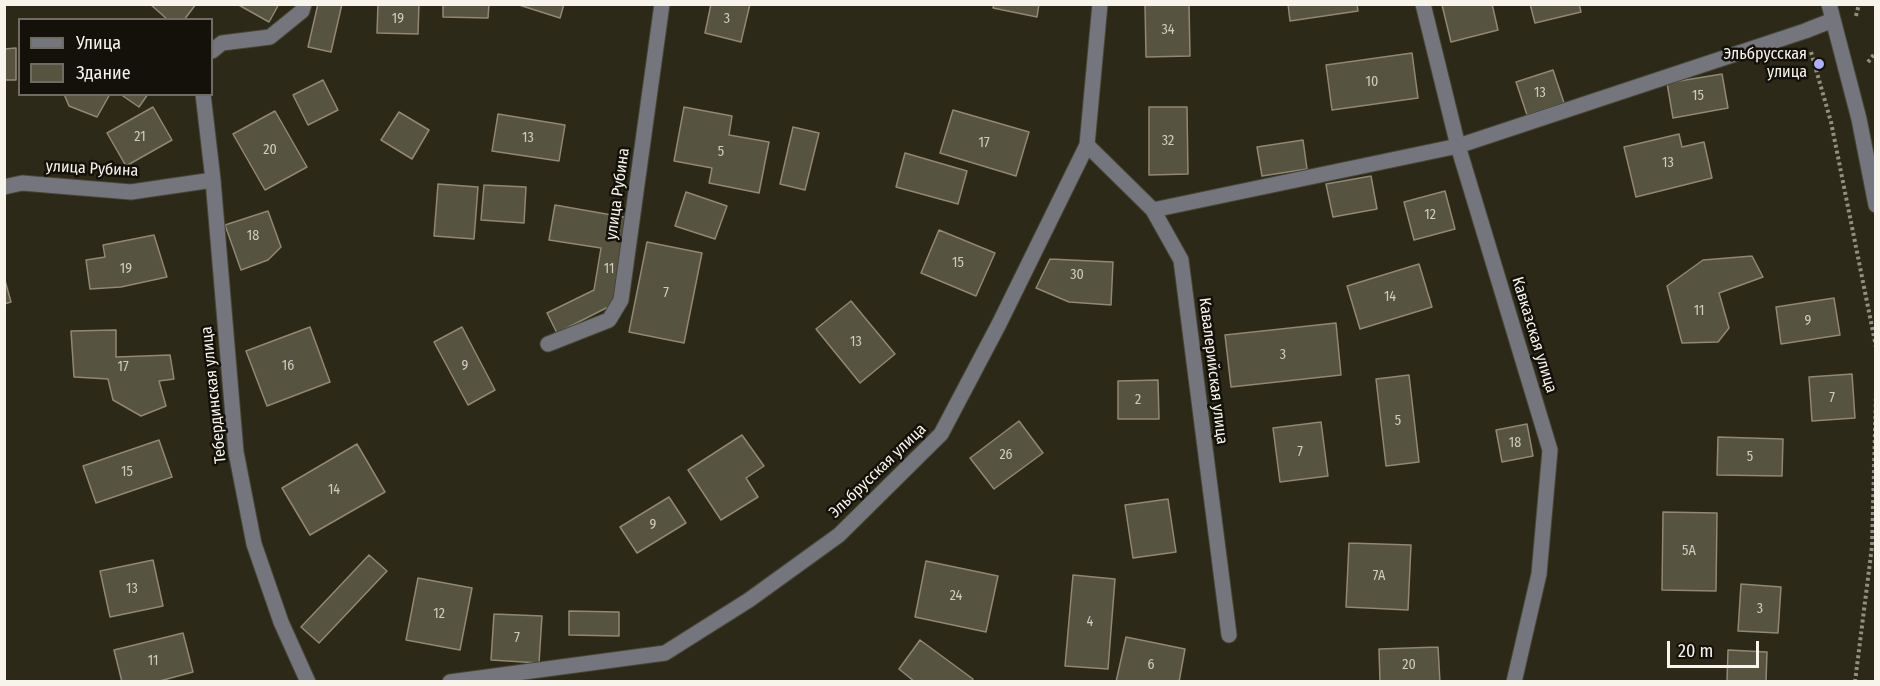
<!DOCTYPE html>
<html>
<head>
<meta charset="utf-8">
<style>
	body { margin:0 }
	#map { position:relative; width:1880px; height:686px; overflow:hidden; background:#2c2918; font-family:"Fira Sans Condensed",sans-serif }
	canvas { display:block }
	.frame { position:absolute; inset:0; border:6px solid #f7f5eb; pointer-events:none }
	.legend { position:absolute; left:18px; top:18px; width:195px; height:78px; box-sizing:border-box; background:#13110a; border:2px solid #6e6c64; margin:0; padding:8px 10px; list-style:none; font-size:18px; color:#f7f5eb }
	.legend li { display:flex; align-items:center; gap:12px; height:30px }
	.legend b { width:30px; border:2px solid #6e6c64 }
	.scale { position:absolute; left:1667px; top:641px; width:92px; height:27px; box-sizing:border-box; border:3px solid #f7f5eb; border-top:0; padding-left:8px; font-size:18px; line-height:21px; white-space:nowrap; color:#f7f5eb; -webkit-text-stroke:4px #13110a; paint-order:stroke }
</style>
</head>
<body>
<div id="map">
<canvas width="1880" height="686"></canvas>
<div class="frame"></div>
<ul class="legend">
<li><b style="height:8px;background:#74757d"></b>Улица</li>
<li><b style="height:16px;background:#565341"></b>Здание</li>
</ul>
<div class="scale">20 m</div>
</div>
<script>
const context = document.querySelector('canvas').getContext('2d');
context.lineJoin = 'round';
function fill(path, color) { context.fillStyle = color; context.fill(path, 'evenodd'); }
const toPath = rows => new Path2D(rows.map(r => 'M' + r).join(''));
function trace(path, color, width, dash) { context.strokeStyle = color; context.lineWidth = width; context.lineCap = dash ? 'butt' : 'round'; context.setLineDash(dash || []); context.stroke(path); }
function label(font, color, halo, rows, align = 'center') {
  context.font = font + ' "Fira Sans Condensed",sans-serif'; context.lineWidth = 5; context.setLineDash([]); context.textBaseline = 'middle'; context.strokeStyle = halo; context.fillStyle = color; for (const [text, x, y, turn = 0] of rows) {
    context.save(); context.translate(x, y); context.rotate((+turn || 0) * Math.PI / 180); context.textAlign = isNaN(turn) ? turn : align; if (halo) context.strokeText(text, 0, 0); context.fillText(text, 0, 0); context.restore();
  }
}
const building = toPath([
	[150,4,196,4,184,20,168,20,150,4],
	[237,4,279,4,269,22,237,4],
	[318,4,342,4,331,52,308,47,318,4],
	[378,4,419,4,418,34,377,33,378,4],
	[443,4,489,4,488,18,443,17,443,4],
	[516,4,564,4,560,18,516,4],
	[711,4,750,4,741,42,705,33,711,4],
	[994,4,1039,4,1037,17,993,8,994,4],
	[1145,4,1189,4,1190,56,1146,57,1145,4],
	[1288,4,1357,4,1358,11,1290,21,1288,4],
	[1492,4,1498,30,1451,42,1442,5,1492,4],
	[1530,4,1579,4,1581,12,1535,23,1530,4],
	[16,48,16,80,4,80,4,49,16,48],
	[1412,53,1418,98,1332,110,1326,65,1412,53],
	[1553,70,1564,103,1527,115,1516,82,1553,70],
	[1722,74,1728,108,1673,118,1667,83,1722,74],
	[323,80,338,110,308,125,293,95,323,80],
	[64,94,110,94,97,117,69,106,64,94],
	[120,94,148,94,139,107,120,94],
	[153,107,172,140,126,166,107,133,153,107],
	[684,107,732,116,729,135,769,142,759,193,709,183,712,168,674,161,684,107],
	[1149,107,1187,107,1188,174,1149,175,1149,107],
	[953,110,1029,132,1016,176,940,153,953,110],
	[275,111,307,167,265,190,233,134,275,111],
	[399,112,429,130,412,159,381,140,399,112],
	[498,114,565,125,559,161,492,151,498,114],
	[793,127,819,133,805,190,780,184,793,127],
	[1679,134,1682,147,1704,142,1712,178,1636,197,1624,147,1679,134],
	[1303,140,1307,169,1262,176,1257,147,1303,140],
	[905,153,967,171,958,204,896,187,905,153],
	[1371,176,1377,209,1333,217,1326,184,1371,176],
	[438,184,478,187,474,239,434,236,438,184],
	[484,185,526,187,524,223,481,220,484,185],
	[1445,191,1455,229,1414,240,1404,202,1445,191],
	[686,192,727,206,715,239,675,226,686,192],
	[555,205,629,218,614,304,557,333,547,313,594,290,601,248,549,240,555,205],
	[268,211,281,247,268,260,241,270,225,225,268,211],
	[939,230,995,253,976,296,921,273,939,230],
	[154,235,167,277,121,287,90,289,86,260,105,257,103,245,154,235],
	[647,242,702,253,684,343,629,332,647,242],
	[1752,256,1763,277,1719,293,1729,328,1718,342,1682,343,1667,286,1703,260,1752,256],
	[1050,259,1113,262,1111,305,1069,302,1036,288,1050,259],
	[1419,264,1432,307,1360,329,1347,286,1419,264],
	[4,277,11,302,4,304,4,277],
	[1834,298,1840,335,1781,344,1776,307,1834,298],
	[851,301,895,354,860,383,816,329,851,301],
	[1336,323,1341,375,1231,387,1225,335,1336,323],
	[310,327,330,382,267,406,246,351,310,327],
	[462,327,495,390,468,405,434,342,462,327],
	[116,330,116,357,170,355,174,379,159,381,166,406,141,416,113,400,108,379,74,377,71,331,116,330],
	[1852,374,1855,418,1812,421,1809,377,1852,374],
	[1409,375,1419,462,1386,466,1376,379,1409,375],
	[1158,380,1159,419,1118,419,1118,381,1158,380],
	[1019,421,1043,453,994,489,970,458,1019,421],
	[1321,422,1328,476,1280,482,1273,428,1321,422],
	[1527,424,1533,456,1502,462,1496,430,1527,424],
	[742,435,764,466,746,478,758,497,721,520,688,470,742,435],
	[1718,437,1783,439,1782,476,1717,475,1718,437],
	[159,440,172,477,96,503,83,466,159,440],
	[357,444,385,492,310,535,282,488,357,444],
	[669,497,686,523,637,553,620,527,669,497],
	[1168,499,1176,552,1133,558,1125,505,1168,499],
	[1663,512,1717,513,1716,591,1662,590,1663,512],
	[1349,543,1411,545,1408,610,1346,607,1349,543],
	[369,555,387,571,319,643,301,627,369,555],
	[153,560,163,606,110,617,100,571,153,560],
	[926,561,998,576,986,632,915,617,926,561],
	[1073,575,1115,579,1108,669,1065,666,1073,575],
	[418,578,472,588,460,650,406,640,418,578],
	[1741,584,1781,587,1778,633,1738,631,1741,584],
	[569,611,619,612,619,636,569,635,569,611],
	[494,614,542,616,539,663,491,660,494,614],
	[183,633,193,672,156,682,122,682,114,650,183,633],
	[1126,637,1185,649,1179,682,1116,682,1126,637],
	[920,640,973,679,971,682,915,682,899,669,920,640],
	[1438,647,1440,682,1380,682,1379,649,1438,647],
	[1728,650,1767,652,1766,682,1727,682,1728,650]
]);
fill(building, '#565341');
trace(building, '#8d8976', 1.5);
const minor = toPath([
	[1423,4,1458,146,1550,450,1539,574,1514,682],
	[1829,4,1859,119,1876,205],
	[212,51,222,43,270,37,302,11,304,4],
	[203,94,213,180,236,452,254,544,281,622,308,682],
	[1087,145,1153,210,1181,260,1229,635],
	[4,187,22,183,131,192,213,180],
	[1153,210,1458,146,1805,31,1833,20],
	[548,344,609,320,621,300,662,4],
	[450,682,665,653,749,600,839,535,941,434,999,324,1087,145,1100,4]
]);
trace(minor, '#484636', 17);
trace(toPath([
	[1856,16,1859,4],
	[1811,52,1831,122,1876,347],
	[1868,62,1876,52],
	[1855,682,1872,546,1876,393]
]), '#939083', 4, [3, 3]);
trace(minor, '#74757d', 15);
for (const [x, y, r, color] of [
	[1819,64,6,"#adaffb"]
]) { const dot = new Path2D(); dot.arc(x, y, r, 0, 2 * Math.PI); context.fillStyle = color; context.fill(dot); trace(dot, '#13110a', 2); }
label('14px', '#cfccc0', null, [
	["19",398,19],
	["3",727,19],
	["34",1168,30],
	["10",1372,82],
	["13",1540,93],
	["15",1698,96],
	["21",140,137],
	["13",528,138],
	["32",1168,141],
	["17",984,143],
	["20",270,150],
	["5",721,152],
	["13",1668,163],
	["12",1430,215],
	["18",253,236],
	["15",958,263],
	["19",126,269],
	["11",609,269],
	["30",1077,275],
	["7",666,293],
	["14",1390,297],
	["11",1699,311],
	["9",1808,321],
	["13",856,342],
	["3",1283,355],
	["16",288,366],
	["9",465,366],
	["17",123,367],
	["7",1832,398],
	["2",1138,400],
	["5",1398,421],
	["18",1515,443],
	["7",1300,452],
	["26",1006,455],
	["5",1750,457],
	["15",127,472],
	["14",334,490],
	["9",653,525],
	["5А",1689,551],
	["7А",1379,576],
	["13",132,589],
	["24",956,596],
	["3",1760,609],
	["12",439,614],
	["4",1090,622],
	["7",517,638],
	["11",153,661],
	["6",1151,665],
	["20",1409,665]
]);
label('16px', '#f7f5eb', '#13110a', [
	["Эльбрусская",1807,55],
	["улица",1807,73]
], 'right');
label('16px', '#f7f5eb', '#13110a', [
	["улица Рубина",92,169,3],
	["улица Рубина",618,194,-82],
	["Кавказская улица",1534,335,73],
	["Кавалерийская улица",1213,371,83],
	["Тебердинская улица",214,395,-96],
	["Эльбрусская улица",878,471,-44]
]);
</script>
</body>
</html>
